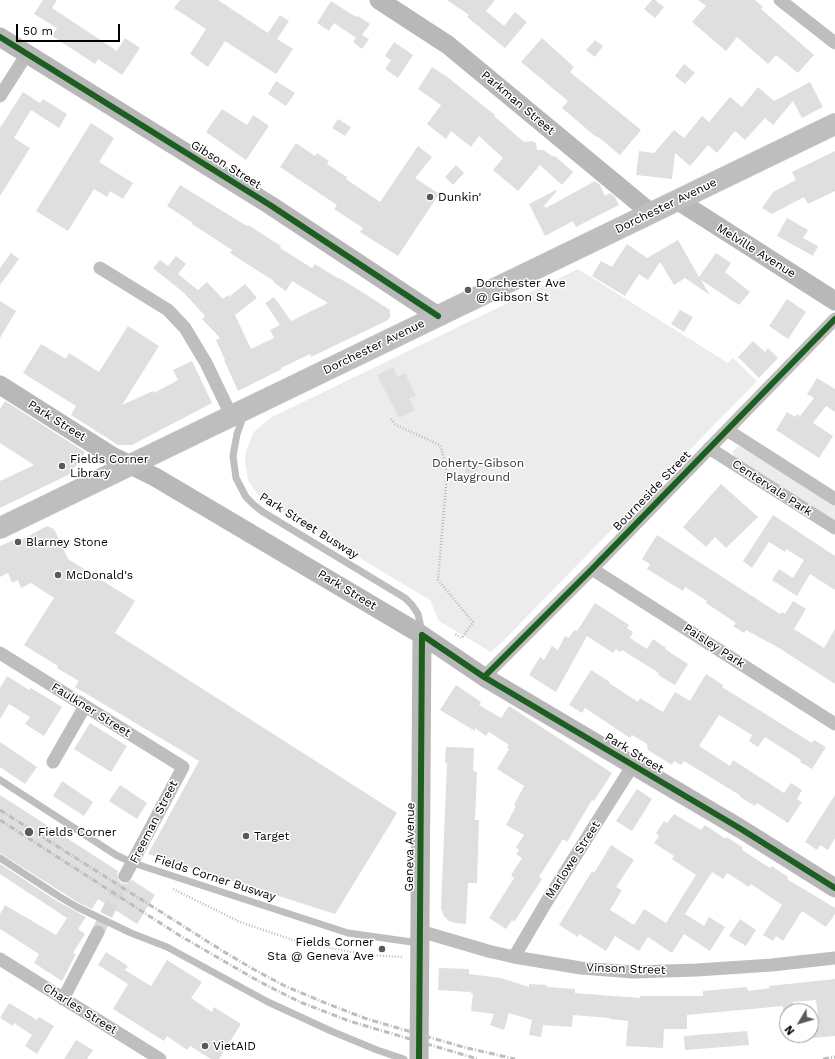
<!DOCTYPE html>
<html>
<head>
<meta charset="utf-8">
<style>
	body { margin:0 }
	#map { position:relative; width:835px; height:1059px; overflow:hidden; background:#fff; font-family:"Work Sans",sans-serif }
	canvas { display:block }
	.north { position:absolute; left:779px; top:1003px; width:40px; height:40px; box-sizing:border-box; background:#fff; border:1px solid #999; border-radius:50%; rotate:232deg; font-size:11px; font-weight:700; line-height:16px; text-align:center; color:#000 }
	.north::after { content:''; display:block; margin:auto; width:14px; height:18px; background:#595959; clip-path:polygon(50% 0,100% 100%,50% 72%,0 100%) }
	.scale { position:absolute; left:16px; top:24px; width:104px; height:18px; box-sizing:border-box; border:2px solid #000; border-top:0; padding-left:5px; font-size:12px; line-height:14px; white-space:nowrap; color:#000; -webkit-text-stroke:3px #fff; paint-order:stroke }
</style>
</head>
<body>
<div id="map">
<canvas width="835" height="1059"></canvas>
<div class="north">N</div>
<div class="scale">50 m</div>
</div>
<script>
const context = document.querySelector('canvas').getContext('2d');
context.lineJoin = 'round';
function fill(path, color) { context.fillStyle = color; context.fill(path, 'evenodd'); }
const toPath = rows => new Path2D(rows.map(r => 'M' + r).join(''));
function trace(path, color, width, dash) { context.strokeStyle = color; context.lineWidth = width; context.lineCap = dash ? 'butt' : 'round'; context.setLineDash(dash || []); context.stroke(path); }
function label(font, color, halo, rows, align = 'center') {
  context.font = font + ' "Work Sans",sans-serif'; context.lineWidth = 3; context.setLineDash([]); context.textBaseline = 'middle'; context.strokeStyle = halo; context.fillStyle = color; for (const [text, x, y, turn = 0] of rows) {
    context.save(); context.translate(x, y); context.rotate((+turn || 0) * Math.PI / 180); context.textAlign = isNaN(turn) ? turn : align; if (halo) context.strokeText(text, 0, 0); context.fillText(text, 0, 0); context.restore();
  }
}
fill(toPath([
	[578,269,728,363,733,358,757,381,503,641,491,652,439,621,430,600,263,500,255,491,248,480,245,461,246,450,254,432,263,424,272,417],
	[738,446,743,448,835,506,835,521,734,456,733,451]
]), '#ececec');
fill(toPath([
	[43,0,57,0,52,8,117,51,125,38,140,48,122,75,98,59,95,64,52,36,57,28,34,14],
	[180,0,218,0,268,33,280,15,289,21,277,39,293,49,276,74,225,41,208,67,190,54,206,29,174,8],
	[447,0,495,0,486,11,504,26,515,12,527,22,505,48,467,17,469,15],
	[652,0,655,0,664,7,655,18,644,9],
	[698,0,755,0,763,7,761,9,814,55,798,73,776,55,768,64,737,37,726,51,692,22,706,6],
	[331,1,356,17,358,16,370,24,362,35,369,39,362,49,353,42,356,38,334,23,329,31,317,23],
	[542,38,574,67,570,72,641,130,620,155,597,136,596,137,562,108,568,101,521,62],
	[595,40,603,46,595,57,586,50],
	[394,42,413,55,398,78,385,69,391,60,385,56],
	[684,64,695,73,685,84,675,76],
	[432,67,446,76,495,115,494,116,524,142,532,141,536,143,537,150,543,150,554,157,555,156,573,172,562,185,540,165,518,191,493,170,503,158,479,136,471,147,451,131,446,139,427,124,441,105,418,89],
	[276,81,295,93,286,106,268,94],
	[810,82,823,107,802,118,793,101,773,125,765,118,745,140,735,131,717,153,708,145,690,166,675,153,672,179,636,175,639,151,654,153,674,130,684,138,702,116,709,122,730,97,742,107,758,87,774,101],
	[23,92,40,103,43,99,67,114,59,128,31,110,14,138,30,148,0,196,0,128],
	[222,109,247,125,253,115,269,126,246,160,206,132],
	[338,119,351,127,345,136,332,128],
	[91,123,114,138,99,162,133,183,123,199,110,191,107,197,94,189,68,231,36,211],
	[296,143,315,156,317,153,329,161,327,164,347,177,346,179,380,202,418,146,432,157,415,178,439,194,398,256,360,232,363,228,334,209,337,205,280,167],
	[835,151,835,191,808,204,804,197,772,214,762,208,773,192,796,180,792,172],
	[456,165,464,173,453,185,445,177],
	[595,181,600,185,605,196,610,193,615,197,619,205,576,227,573,221,545,236,529,204,556,190,557,191,542,208,545,206,546,208],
	[180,185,247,226,248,225,281,246,280,248,312,268,315,264,339,279,339,278,362,292,390,310,390,317,388,320,311,357,310,354,281,368,282,369,238,391,224,360,225,360,216,340,220,338,202,319,205,316,184,293,153,268,160,260,168,266,176,256,186,264,178,274,198,290,207,282,223,299,228,295,229,297,245,284,257,298,235,315,251,349,274,338,270,330,280,325,265,303,274,297,291,321,328,303,292,281,286,291,273,282,274,281,230,253,232,250,192,224,193,223,167,206],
	[787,218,808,230,803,238,818,246,813,256,777,236],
	[678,240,699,277,716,253,731,263,725,272,750,292,739,305,701,280,710,295,685,278,674,285,660,262,648,280,639,274,625,296,592,276,601,261,612,267,627,244,647,258],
	[11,253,19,259,0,285,0,268],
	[787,299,806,312,788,339,769,326],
	[0,301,16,311,0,338],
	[680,310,693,317,684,332,671,324],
	[128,326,159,346,122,405,153,391,154,393,178,380,173,370,192,361,212,403,132,445,118,445,71,415,76,406,23,373,41,344,66,359,69,353,99,372],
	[753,341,765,352,768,348,778,358,759,378,738,357],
	[393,367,398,377,405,373,416,396,409,399,415,410,399,418,377,375],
	[817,378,835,389,835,412,826,406,813,423,833,436,819,458,776,430,787,412,795,417,797,414,800,416,814,398,807,394],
	[5,401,85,452,70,474,0,508,0,481,34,465,0,443,0,409],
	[476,460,478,471,466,474,464,463],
	[721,484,758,517,726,548,715,537,706,547,683,527],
	[773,515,835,556,835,590,810,574,797,596,772,580,779,569,793,578,804,560,786,549,785,552,769,542,752,568,743,561],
	[47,526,54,529,68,559,135,601,115,633,397,813,335,914,148,854,199,761,75,687,79,681,57,668,58,666,24,645,54,598,31,583,21,588,18,580,12,583,8,573,0,577,0,546,20,537,21,540],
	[657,535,780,614,782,612,785,614,793,601,806,609,794,629,824,648,835,629,835,684,779,648,746,630,744,633,733,626,736,623,706,603,707,601,685,587,683,591,647,569,650,564,642,559],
	[595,603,629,625,627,628,633,632,630,638,647,649,653,639,666,648,665,649,688,664,675,685,658,675,659,673,622,650,620,652,616,649,613,653,587,636,556,692,529,675,540,657,544,660,552,646,558,650,565,636,569,638,574,630,577,631],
	[591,670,610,682,609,683,638,702,640,698,663,712,675,692,690,701,706,674,723,685,722,687,812,743,814,740,826,747,812,769,800,762,801,760,765,737,758,747,749,741,752,735,719,715,699,746,730,766,733,760,784,793,791,783,802,790,797,799,802,802,788,823,757,803,755,806,740,797,741,796,684,761,681,765,674,761,672,765,648,750,647,744,632,735,630,738,585,708,582,713,569,705],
	[7,676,29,690,31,688,62,707,44,736,25,724,30,717,9,704,0,719,0,688],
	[456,685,481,702,479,705,501,718,509,706,612,773,594,801,592,800,567,842,563,839,539,877,542,879,514,922,512,920,506,929,489,918,514,878,511,875,522,858,516,854,519,850,516,847,524,835,506,825,516,806,514,805,524,786,497,769,509,749,507,748,509,745,489,732,486,736,475,728,475,731,440,710],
	[90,723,127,746,111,772,74,749],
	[0,742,37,767,25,784,0,767],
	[446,747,474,748,473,771,477,772,475,820,479,820,477,883,468,883,466,924,455,923,449,921,444,916,441,908,447,763,445,763],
	[62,781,93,802,84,816,53,796],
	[120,785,147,803,137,819,109,801],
	[637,789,652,799,632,831,616,821],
	[0,795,118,871,117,877,121,883,126,884,132,880,155,895,137,924,98,899,92,909,79,903,0,853],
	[835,795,835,838,828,850,820,845,817,850,805,842],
	[674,814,701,830,705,825,726,839,727,837,743,848,742,850,770,868,772,866,788,877,787,879,835,908,835,914,826,927,802,911,783,941,776,936,773,941,763,935,782,905,751,884,749,887,727,873,723,879,712,872,685,914,704,926,709,917,725,927,710,951,684,934,672,953,648,937,639,951,615,936,606,951,579,934,578,937,559,925,592,871,594,873,611,845,634,860,616,887,622,890,610,910,634,925,644,909,666,923,696,875,672,859,674,856,654,843,659,836,656,833,664,821,667,823],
	[0,864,57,901,86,917,78,929,85,934,73,953,76,954,62,981,34,963,39,954,0,929,0,914,5,905,56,935,67,918,0,874],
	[740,919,756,930,746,946,729,936],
	[106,952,128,966,125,970,151,986,167,960,202,982,191,998,212,1012,214,1007,241,1024,219,1059,211,1059,190,1046,187,1050,167,1036,164,1041,113,1009,128,984,98,965],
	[439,968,469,969,469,974,501,978,529,987,529,984,547,985,547,987,575,989,575,993,640,998,640,996,703,996,703,991,747,987,748,991,770,988,769,986,835,979,835,1036,811,1038,811,1026,819,1025,816,1000,793,1002,793,1011,783,1011,783,1006,687,1015,687,1029,664,1029,663,1048,626,1046,628,1021,610,1019,610,1018,573,1015,572,1027,543,1025,541,1037,529,1035,532,1020,509,1013,504,1030,490,1025,494,1014,471,1011,473,994,471,993,471,992,438,990],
	[9,1003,37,1020,39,1017,54,1026,37,1054,25,1046,32,1035,14,1023,13,1026,0,1018],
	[747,1031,749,1045,685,1050,684,1036],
	[76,1040,93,1050,87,1059,64,1059]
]), '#dfdfdf');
trace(toPath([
	[98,932,125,876]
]), '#d9d9d9', 13, [13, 6]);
const primary = toPath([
	[0,528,835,124]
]);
trace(primary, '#dbdbdb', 22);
trace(toPath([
	[391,419,395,424,398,426,440,445,446,465,446,486,438,580,473,622,462,638,455,634],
	[173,889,240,922,296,941,367,955,403,957]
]), '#b9b9b9', 2.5, [1, 2]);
trace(toPath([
	[244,414,237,434,233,456,236,478,246,497,254,505,263,512,405,598,412,605,418,614,422,632],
	[0,780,116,855,133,863,348,933,419,943],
	[0,858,60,897,77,907,131,933,167,947,268,1002,331,1031,377,1050,404,1059]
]), '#bebebe', 7);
trace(toPath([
	[780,0,835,43],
	[0,96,27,54],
	[100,268,168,310,185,328,206,363,232,417],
	[727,430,835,499],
	[709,448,835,528],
	[592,569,835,724],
	[0,653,183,767,125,876],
	[484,677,592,569,835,319],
	[53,762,85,706],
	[420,931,488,951,514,957,581,968,633,972,697,970,772,965,835,958],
	[514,957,547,901,633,765],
	[0,959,160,1059],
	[63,999,98,932]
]), '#bebebe', 13);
trace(toPath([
	[379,0,448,45,651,213],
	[0,37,270,205,438,316],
	[677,200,835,301],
	[0,385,112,456,155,477,422,635,484,677,741,829,835,888],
	[419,1059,422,635]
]), '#b8b8b8', 19);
trace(primary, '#bebebe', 21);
trace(toPath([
	[0,810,221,950,253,969,285,986,328,1004,367,1019,463,1047,515,1059],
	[0,820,182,937,260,982,300,1002,349,1021,478,1059],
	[823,1059,835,1057]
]), '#bebebe', 3, [6, 2, 1, 2]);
trace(toPath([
	[0,37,270,205,438,316],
	[422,635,484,677,741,829,835,888],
	[484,677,592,569,835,319],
	[419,1059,422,635]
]), '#1b5e20', 6);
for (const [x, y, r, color] of [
	[430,197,4,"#595959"],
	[468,290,4,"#595959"],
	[62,466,4,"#595959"],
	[18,542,4,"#595959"],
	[58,575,4,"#595959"],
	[29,832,5,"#595959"],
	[246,836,4,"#595959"],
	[382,949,4,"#595959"],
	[205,1046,4,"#595959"]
]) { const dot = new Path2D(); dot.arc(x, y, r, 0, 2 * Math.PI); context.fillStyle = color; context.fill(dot); trace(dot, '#fff', 1.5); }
label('12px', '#000', '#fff', [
	["Parkman Street",518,103,40],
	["Gibson Street",226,165,32],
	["Dorchester Avenue",666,206,-26],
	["Melville Avenue",756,251,32],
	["Dorchester Avenue",374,347,-26],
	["Park Street",57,421,32],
	["Centervale Park",772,488,33],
	["Bourneside Street",652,491,-46],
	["Park Street Busway",309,526,32],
	["Park Street",347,590,31],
	["Paisley Park",714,646,33],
	["Faulkner Street",91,710,32],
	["Park Street",634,753,31],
	["Freeman Street",154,822,-63],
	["Geneva Avenue",410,847,-89],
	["Marlowe Street",573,860,-57],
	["Fields Corner Busway",215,878,18],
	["Vinson Street",626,969,2],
	["Charles Street",80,1009,32]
]);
label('12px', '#000', '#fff', [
	["Dunkin'",438,197],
	["Dorchester Ave",476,283],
	["@ Gibson St",476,297],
	["Fields Corner",70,459],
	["Library",70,473],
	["Blarney Stone",26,542],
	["McDonald's",66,575],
	["Fields Corner",38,832],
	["Target",254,836],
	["Fields Corner",374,942,"right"],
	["Sta @ Geneva Ave",374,956,"right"],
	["VietAID",213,1046]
], 'left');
label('12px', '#333', '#fff', [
	["Doherty-Gibson",478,463],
	["Playground",478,477]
]);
</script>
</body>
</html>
